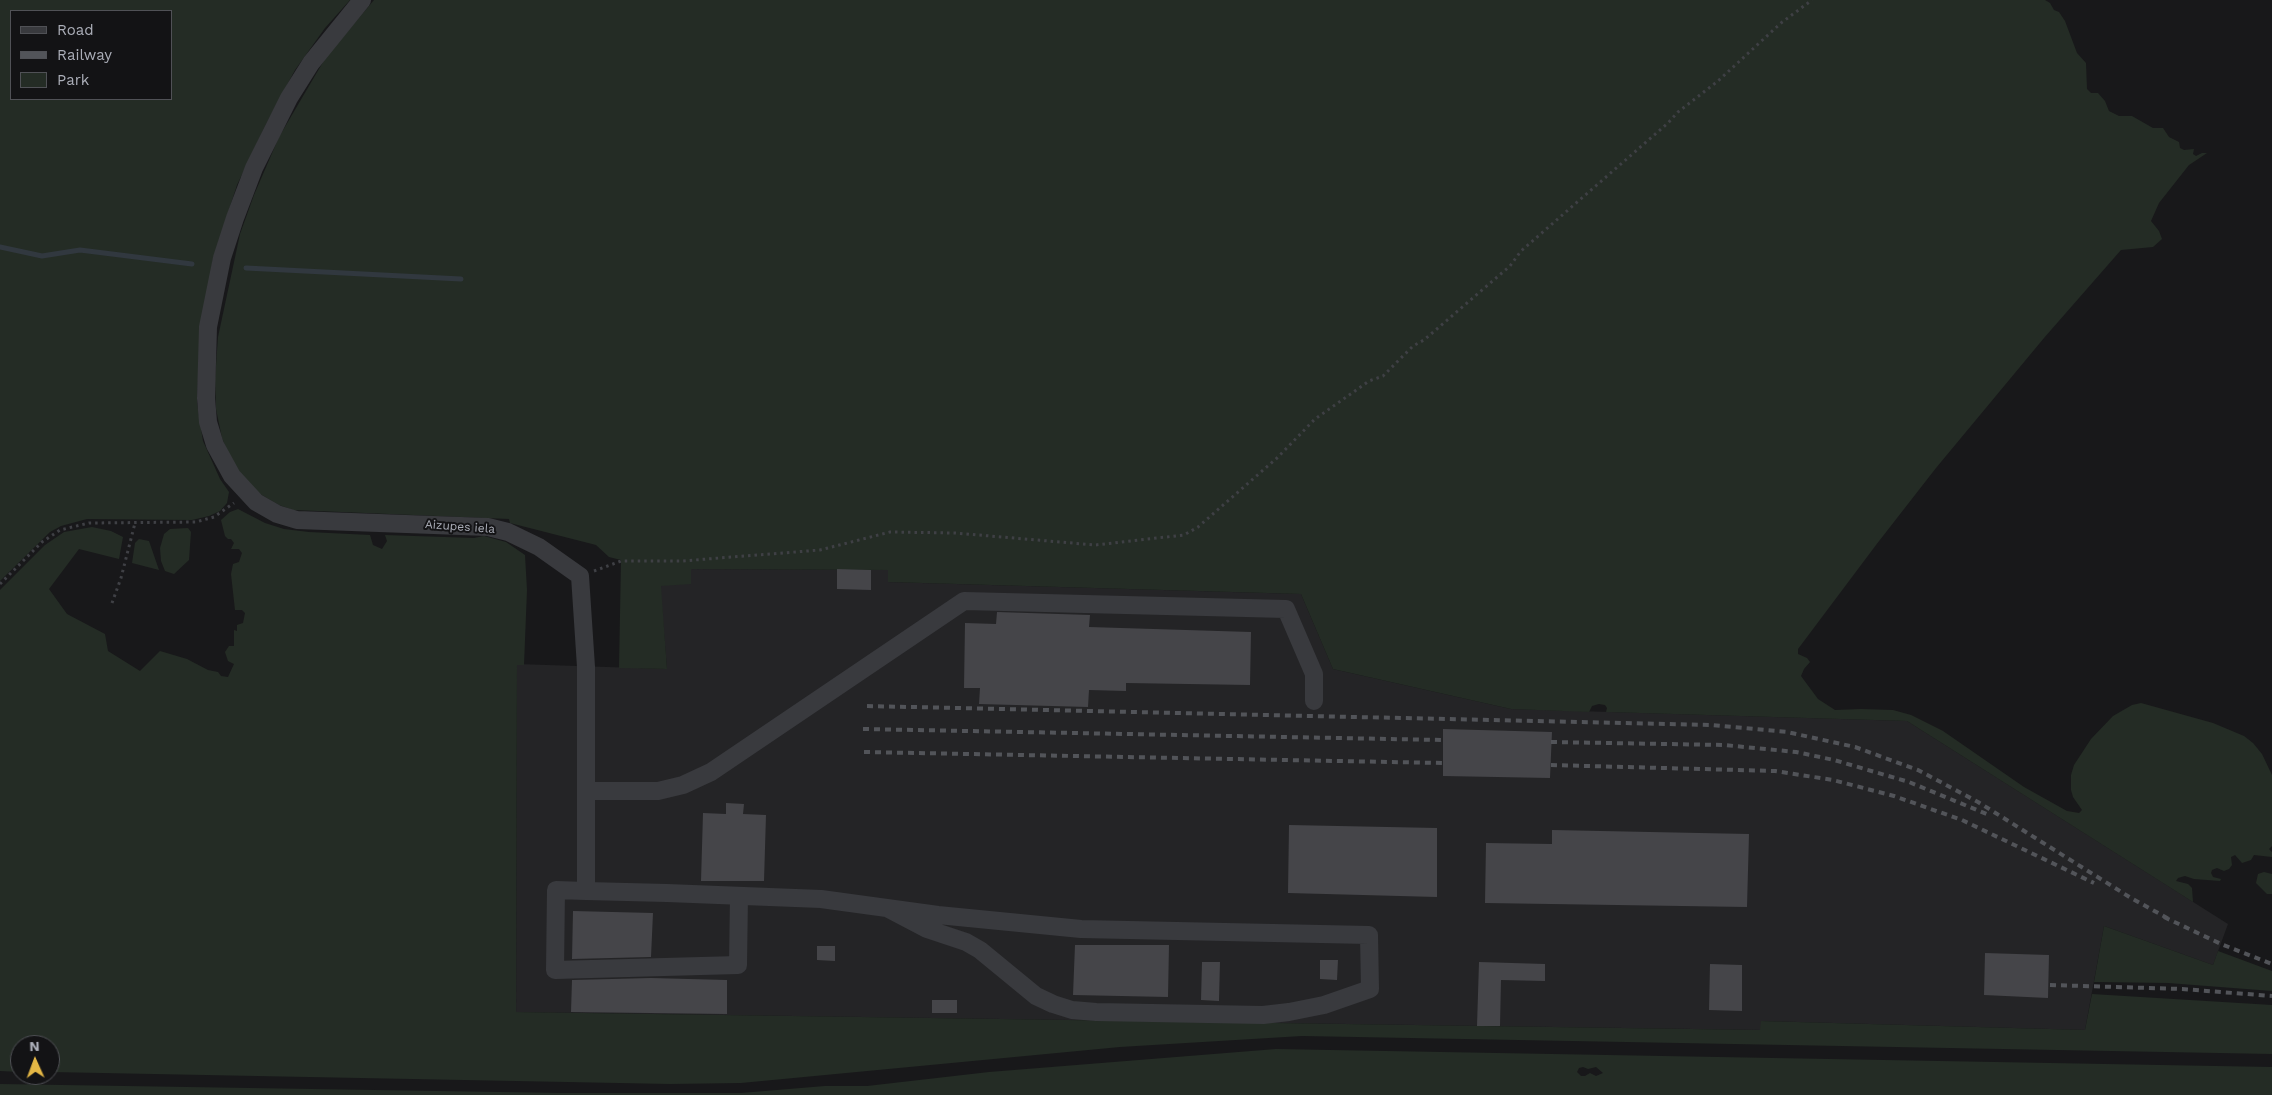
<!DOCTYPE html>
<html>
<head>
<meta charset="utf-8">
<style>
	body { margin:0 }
	#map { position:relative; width:2272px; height:1095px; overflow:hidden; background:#18181a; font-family:"Work Sans",sans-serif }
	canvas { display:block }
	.legend { position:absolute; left:10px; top:10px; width:162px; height:90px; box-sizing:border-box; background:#131315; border:1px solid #505156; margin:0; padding:6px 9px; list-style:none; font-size:15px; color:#abaeb8 }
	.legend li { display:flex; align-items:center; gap:10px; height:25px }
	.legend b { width:25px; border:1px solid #505156 }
	.north { position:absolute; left:10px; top:1035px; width:50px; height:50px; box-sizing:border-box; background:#131315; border:1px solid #505156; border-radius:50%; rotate:358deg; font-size:14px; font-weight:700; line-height:20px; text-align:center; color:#abaeb8 }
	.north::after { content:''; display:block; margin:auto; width:18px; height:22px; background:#e4b745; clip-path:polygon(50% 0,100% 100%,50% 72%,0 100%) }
</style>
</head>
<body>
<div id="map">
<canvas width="2272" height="1095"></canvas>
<ul class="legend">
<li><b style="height:6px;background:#393a3e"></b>Road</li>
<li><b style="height:6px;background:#525459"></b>Railway</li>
<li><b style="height:14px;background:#242c25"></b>Park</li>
</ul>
<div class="north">N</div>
</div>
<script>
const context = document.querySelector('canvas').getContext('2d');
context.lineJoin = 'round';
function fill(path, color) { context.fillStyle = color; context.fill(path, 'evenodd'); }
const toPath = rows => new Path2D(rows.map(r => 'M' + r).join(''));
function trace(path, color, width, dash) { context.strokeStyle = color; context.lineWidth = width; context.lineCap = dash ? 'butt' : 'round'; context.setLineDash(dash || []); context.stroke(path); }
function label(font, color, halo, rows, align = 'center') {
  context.font = font + ' "Work Sans",sans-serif'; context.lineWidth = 4; context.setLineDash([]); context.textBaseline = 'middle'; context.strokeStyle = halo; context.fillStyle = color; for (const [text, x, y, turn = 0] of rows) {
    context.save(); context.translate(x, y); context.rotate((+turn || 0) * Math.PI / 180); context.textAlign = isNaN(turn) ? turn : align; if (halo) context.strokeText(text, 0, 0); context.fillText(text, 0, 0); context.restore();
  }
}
fill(toPath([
	[691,569,889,570,888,582,1301,594,1333,669,1511,709,1907,721,2228,924,2213,965,2104,926,2085,1030,1761,1021,1761,1030,516,1012,517,664,667,669,660,585]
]), '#242426');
fill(toPath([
	[0,0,350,0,325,28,295,70,266,124,237,185,213,259,200,334,197,403,203,441,220,479,229,492,227,503,220,511,209,516,192,520,87,519,61,526,50,532,0,581],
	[11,11,171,11,171,99,11,99],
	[374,0,2045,0,2050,3,2054,10,2059,12,2065,21,2077,53,2086,63,2087,89,2091,93,2098,93,2105,101,2109,111,2119,116,2132,116,2153,128,2163,128,2169,137,2179,142,2180,148,2184,150,2194,149,2193,154,2196,156,2202,153,2207,153,2189,165,2159,203,2151,221,2159,231,2162,239,2153,247,2121,250,2044,338,1936,468,1876,545,1798,649,1798,654,1807,658,1810,662,1804,669,1801,676,1818,699,1835,710,1861,709,1893,710,1911,715,1943,731,2024,787,2067,811,2079,813,2082,810,2073,797,2071,790,2071,775,2074,765,2091,739,2113,716,2132,705,2141,703,2213,723,2244,736,2253,743,2262,754,2272,775,2272,846,2269,849,2272,852,2272,857,2254,855,2251,860,2242,863,2235,855,2231,857,2232,865,2229,869,2224,871,2217,868,2212,870,2211,873,2213,877,2221,879,2220,881,2194,879,2185,876,2178,878,2176,881,2188,884,2192,888,2193,902,1907,721,1606,712,1607,708,1605,705,1599,704,1592,706,1589,712,1511,709,1333,669,1301,594,888,582,888,570,691,569,691,584,661,586,667,669,619,668,621,560,609,557,596,545,510,523,509,519,293,510,279,505,255,491,246,482,229,456,222,438,216,409,215,379,218,337,240,234,254,195,279,137,326,57],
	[238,509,265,523,284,529,309,532,370,535,373,545,382,549,387,541,385,535,474,538,484,536,506,542,525,555,527,590,524,665,517,665,516,1012,1760,1030,1761,1021,2085,1030,2092,994,2272,1005,2272,1054,1302,1036,1120,1047,741,1083,670,1084,50,1072,50,1045,20,1045,20,1072,0,1071,0,590,45,545,64,532,92,527,111,531,123,537,119,559,79,549,49,589,67,614,105,634,108,651,140,671,160,651,187,659,208,670,218,672,221,676,228,677,234,664,228,661,225,652,229,646,234,646,234,630,237,631,237,625,243,623,245,613,242,610,235,610,231,574,233,564,239,562,242,553,239,549,231,549,234,543,231,539,228,539,225,536,221,520,230,512],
	[188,528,191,532,189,560,174,574,165,571,161,561,160,548,164,534,170,529],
	[139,539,149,541,159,570,132,563,135,543],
	[2264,872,2272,874,2272,894,2267,894,2256,883,2258,874],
	[2104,926,2213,965,2218,951,2272,971,2272,991,2168,983,2094,982],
	[1276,1049,2272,1067,2272,1095,0,1095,0,1084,563,1093,741,1093,825,1086,867,1086,989,1072],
	[1583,1067,1588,1069,1596,1067,1603,1073,1596,1076,1590,1073,1585,1076,1581,1076,1577,1072,1579,1068]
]), '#242c25');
trace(toPath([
	[0,247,42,256,80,250,192,264],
	[246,268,461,279]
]), '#31383f', 5);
fill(toPath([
	[837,569,871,570,871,590,837,589],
	[997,612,1090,615,1089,627,1251,632,1250,685,1126,683,1126,691,1089,690,1088,707,979,704,980,688,964,688,965,623,996,624],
	[1443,729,1552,732,1550,778,1443,776],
	[726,803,744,804,743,814,766,815,764,881,701,881,703,813,726,814],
	[1289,825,1437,828,1437,897,1288,893],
	[1552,830,1749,834,1747,907,1485,903,1486,843,1552,844],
	[573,911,653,913,651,957,572,959],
	[1075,945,1169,945,1168,997,1073,995],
	[817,946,835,946,835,961,817,960],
	[1985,953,2049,955,2048,998,1984,995],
	[1320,960,1338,960,1337,980,1320,979],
	[1202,962,1220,962,1219,1001,1201,1000],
	[1479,962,1545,964,1545,981,1501,980,1500,1026,1477,1026],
	[1710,964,1742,965,1742,1011,1709,1010],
	[651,978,727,980,727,1014,571,1012,572,980],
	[932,1000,957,1000,957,1013,932,1013]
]), '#454549');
trace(toPath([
	[594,571,621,561,682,561,820,550,890,532,955,533,1095,545,1184,535,1198,527,1277,458,1315,419,1369,381,1383,376,1413,346,1424,340,1510,266,1521,251,1668,123,1678,112,1718,81,1781,23,1812,0],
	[0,584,42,542,60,530,89,523,196,522,214,517,234,503],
	[112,603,121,578,135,523]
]), '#3f4045', 3, [2.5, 4]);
trace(toPath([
	[362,0,311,63,289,98,254,168,235,218,222,258,208,327,206,398,208,422,215,445,232,476,256,502,277,514,297,520,488,527,508,532,539,547,580,576,586,667,586,891],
	[586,791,658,791,683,785,711,772,964,601,1286,609,1314,674,1314,701],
	[739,896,738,965,555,970,556,890,586,891,667,893,821,899,938,915,1081,929,1369,935,1370,989,1324,1005,1289,1012,1263,1015,1096,1012,1072,1010,1053,1004,1036,996,980,950,966,942,927,929,887,908]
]), '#393a3e', 18);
trace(toPath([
	[867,706,1712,725,1787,732,1855,747,1918,770,1978,802,2131,898,2169,919],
	[863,729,1443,740],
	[1551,742,1724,745,1796,752,1834,760,1909,782,1989,815],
	[864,752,1443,763],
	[1551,765,1775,771,1833,780,1894,796,1962,820,2094,883],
	[2164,917,2221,944,2272,964],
	[2050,985,2182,989,2272,996]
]), '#525459', 4, [6, 5]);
label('12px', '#abaeb8', '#131315', [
	["Aizupes iela",460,527,4]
]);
</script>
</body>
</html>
